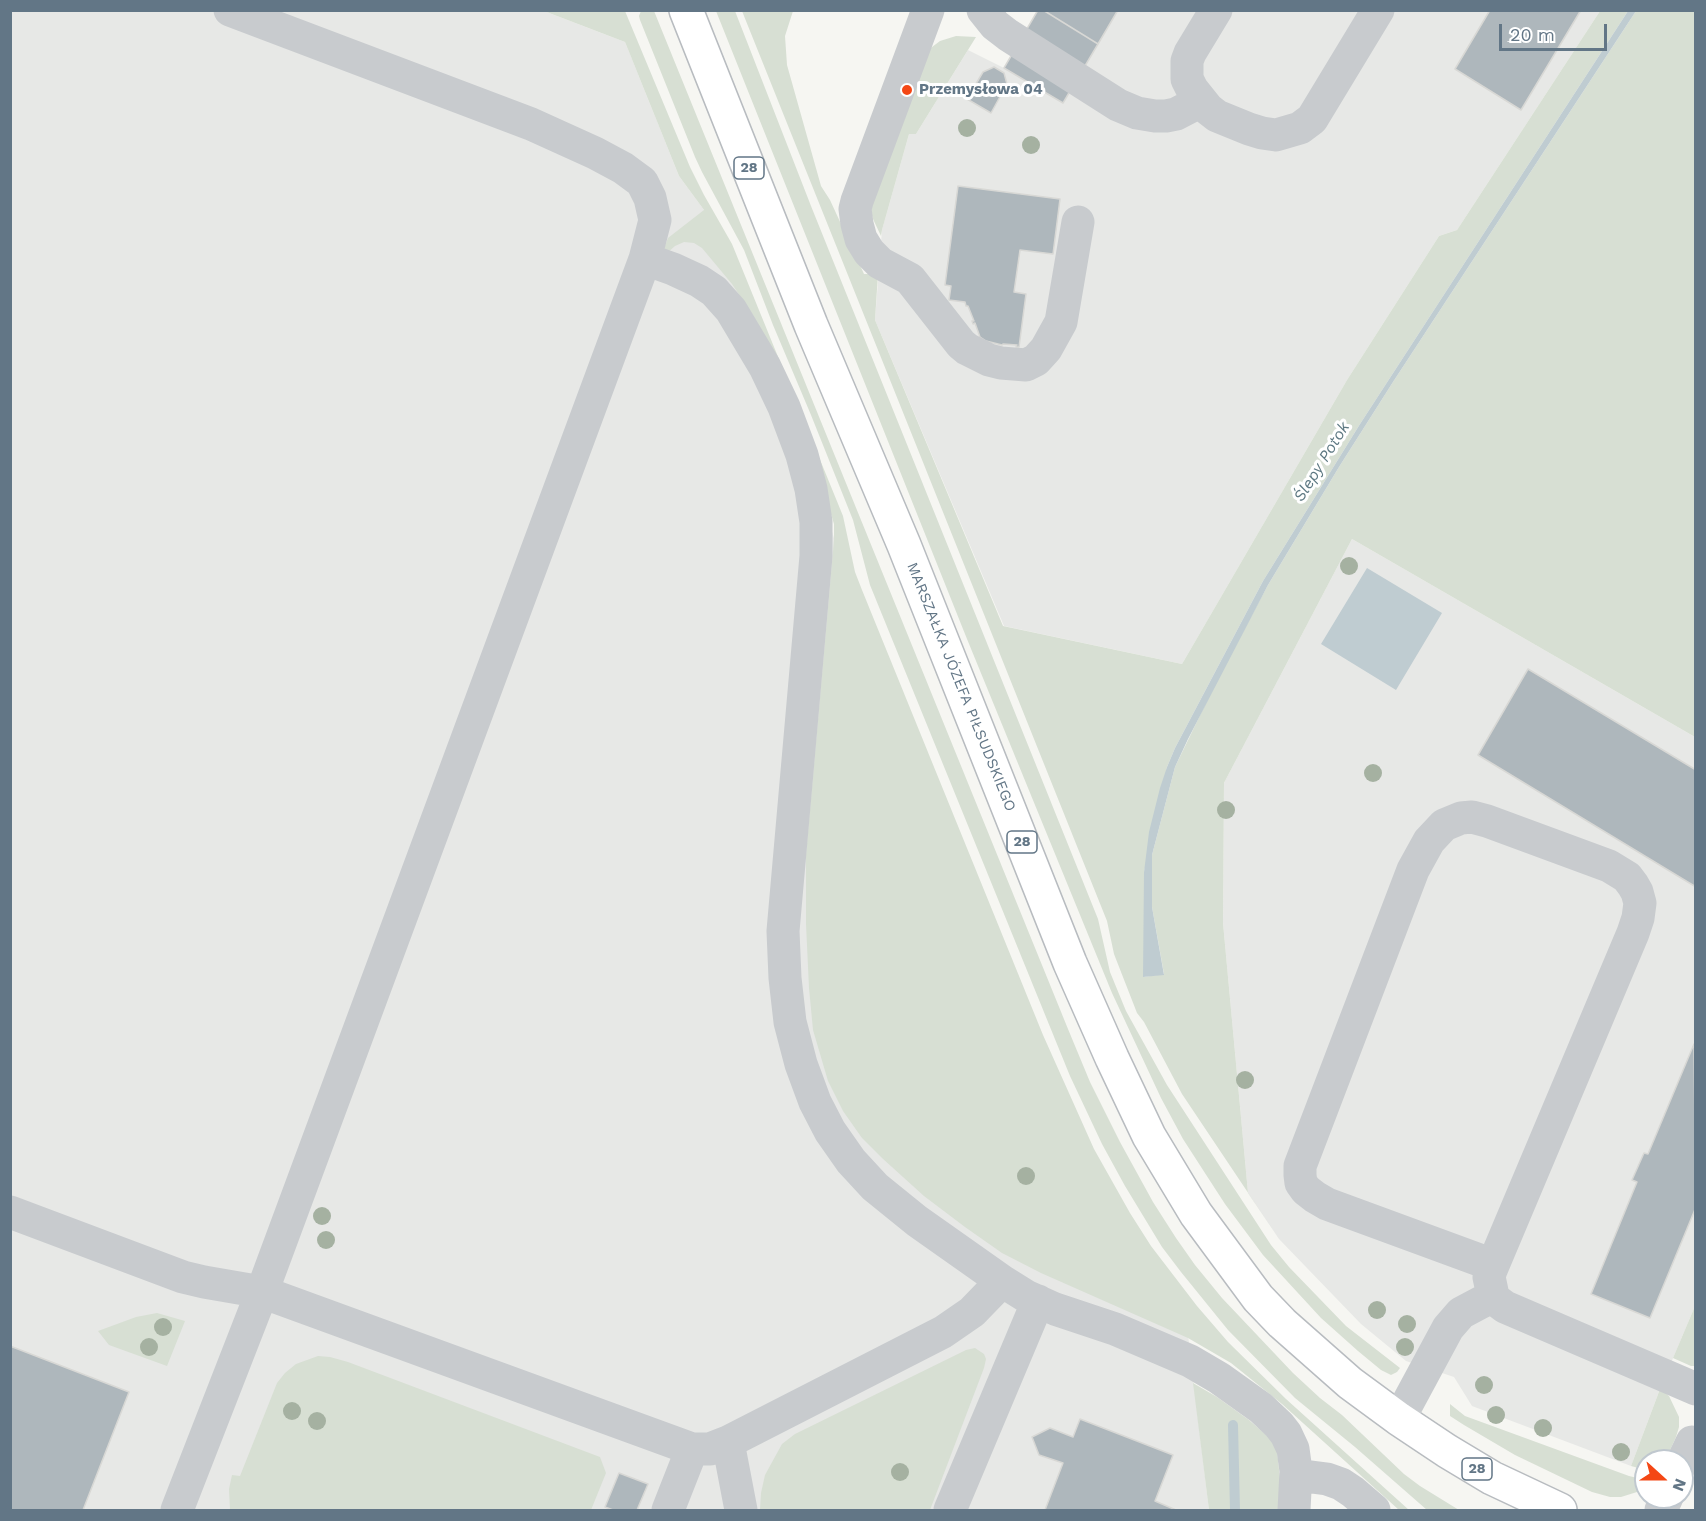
<!DOCTYPE html>
<html>
<head>
<meta charset="utf-8">
<style>
	body { margin:0 }
	#map { position:relative; width:1706px; height:1521px; overflow:hidden; background:#f6f6f2; font-family:"Work Sans",sans-serif }
	canvas { display:block }
	.frame { position:absolute; inset:0; border:12px solid #627686; pointer-events:none }
	.north { position:absolute; left:1634px; top:1449px; width:60px; height:60px; box-sizing:border-box; background:#fff; border:2px solid #c0c8cf; border-radius:50%; rotate:111deg; font-size:16px; font-weight:700; line-height:24px; text-align:center; color:#627686 }
	.north::after { content:''; display:block; margin:auto; width:21px; height:27px; background:#f44715; clip-path:polygon(50% 0,100% 100%,50% 72%,0 100%) }
	.scale { position:absolute; left:1499px; top:24px; width:108px; height:27px; box-sizing:border-box; border:3px solid #627686; border-top:0; padding-left:8px; font-size:18px; line-height:21px; white-space:nowrap; color:#627686; -webkit-text-stroke:4px #fff; paint-order:stroke }
</style>
</head>
<body>
<div id="map">
<canvas width="1706" height="1521"></canvas>
<div class="frame"></div>
<div class="north">N</div>
<div class="scale">20 m</div>
</div>
<script>
const context = document.querySelector('canvas').getContext('2d');
context.lineJoin = 'round';
function fill(path, color) { context.fillStyle = color; context.fill(path, 'evenodd'); }
const toPath = rows => new Path2D(rows.map(r => 'M' + r).join(''));
function trace(path, color, width, dash) { context.strokeStyle = color; context.lineWidth = width; context.lineCap = dash ? 'butt' : 'round'; context.setLineDash(dash || []); context.stroke(path); }
function label(font, color, halo, rows, align = 'center') {
  context.font = font + ' "Work Sans",sans-serif'; context.lineWidth = 6; context.setLineDash([]); context.textBaseline = 'middle'; context.strokeStyle = halo; context.fillStyle = color; for (const [text, x, y, turn = 0] of rows) {
    context.save(); context.translate(x, y); context.rotate((+turn || 0) * Math.PI / 180); context.textAlign = isNaN(turn) ? turn : align; if (halo) context.strokeText(text, 0, 0); context.fillText(text, 0, 0); context.restore();
  }
}
fill(toPath([
	[10,11,544,11,625,42,679,176,729,244,784,377,869,651,1027,1040,1188,1335,1209,1510,11,1510],
	[1038,11,1600,11,1457,230,1439,236,1347,380,1182,664,1004,626,875,320,882,230,909,134,916,134,968,50,1004,68],
	[1352,539,1695,737,1695,1306,1660,1389,1631,1466,1472,1406,1454,1377,1406,1361,1361,1324,1279,1239,1248,1193,1223,923,1224,783]
]), '#e7e8e6');
fill(toPath([
	[544,11,625,11,690,167,704,195,732,244,843,516,855,572,862,590,1043,1035,1094,1149,1130,1213,1151,1246,1197,1306,1228,1342,1286,1399,1409,1510,1399,1510,1282,1404,1231,1363,1188,1338,1041,1273,1002,1253,965,1227,924,1196,882,1158,862,1138,843,1111,828,1081,813,1030,809,988,806,924,806,855,834,540,834,524,819,475,752,314,732,284,702,248,694,243,684,242,675,246,667,253,663,251,668,238,704,210,679,176,625,42],
	[641,11,654,11,1068,1029,1090,1082,1120,1142,1153,1202,1176,1238,1195,1265,1222,1298,1293,1373,1320,1398,1342,1415,1404,1474,1420,1486,1459,1510,1427,1510,1355,1447,1295,1398,1228,1330,1181,1272,1162,1247,1125,1186,1102,1144,1070,1076,870,585,853,520,811,415,773,325,744,250,702,172,695,157,640,20,639,16],
	[716,11,735,11,811,206,1098,919,1110,972,1126,1011,1167,1085,1271,1245,1289,1267,1346,1326,1400,1368,1397,1372,1391,1375,1381,1370,1358,1351,1321,1318,1263,1255,1225,1204,1203,1170,1183,1139,1161,1098,1112,993,967,639],
	[742,11,793,11,785,36,787,65,821,186,830,200,864,274,878,274,875,320,1003,626,1182,664,1347,380,1439,236,1457,230,1600,11,1628,11,1360,424,1263,581,1175,748,1167,767,1144,872,1144,977,1164,974,1152,907,1152,855,1175,767,1220,674,1268,585,1339,467,1393,382,1636,11,1695,11,1695,737,1352,539,1224,783,1223,923,1248,1193,1279,1239,1182,1094,1144,1022,1137,1013,1114,954,1107,921],
	[956,36,976,37,916,134,909,134,882,230,881,236,873,219,871,212,873,193,928,50,940,41],
	[1695,1306,1695,1366,1691,1366,1673,1358],
	[157,1313,185,1321,167,1366,109,1345,98,1331,136,1317],
	[975,1348,984,1354,986,1359,984,1368,930,1510,760,1510,761,1493,765,1475,782,1444,795,1434,966,1350],
	[318,1356,330,1357,348,1362,600,1457,606,1473,591,1510,230,1510,229,1489,232,1475,240,1476,277,1383,285,1373,296,1364],
	[1193,1383,1217,1397,1249,1420,1272,1440,1277,1450,1280,1479,1278,1510,1209,1510],
	[1660,1389,1669,1396,1679,1417,1679,1427,1676,1437,1665,1461,1646,1461,1646,1470,1631,1466],
	[1450,1404,1465,1416,1629,1476,1646,1480,1646,1486,1637,1492,1621,1497,1610,1497,1592,1492,1515,1455,1464,1425,1450,1416]
]), '#d7dfd3');
fill(toPath([
	[1628,11,1636,11,1393,382,1339,467,1268,585,1188,739,1175,767,1152,855,1152,907,1164,975,1143,977,1144,872,1149,832,1160,788,1167,767,1175,748,1263,581,1360,424],
	[1367,568,1442,613,1396,690,1321,644]
]), '#bfccd1');
trace(toPath([
	[1233,1425,1235,1510]
]), '#bfccd1', 10);
const building = toPath([
	[1038,10,1043,10,1098,44,1063,103,1004,68,1038,10],
	[1043,10,1118,10,1098,44,1043,10],
	[1490,10,1581,10,1521,110,1455,69,1490,10],
	[994,67,1004,73,1007,84,991,113,967,99,983,72,994,67],
	[958,186,1060,199,1053,254,1020,250,1014,292,1026,294,1019,347,1016,347,1017,345,1003,344,1002,345,986,341,980,337,975,323,973,324,972,321,974,321,968,306,966,306,965,302,949,300,951,286,945,285,958,186],
	[1528,669,1696,770,1696,887,1478,755,1528,669],
	[1694,1044,1696,1207,1650,1318,1591,1294,1637,1182,1632,1180,1644,1153,1648,1154,1694,1044],
	[10,1346,129,1392,83,1510,10,1510,10,1346],
	[1080,1419,1173,1455,1155,1501,1176,1510,1045,1510,1063,1463,1039,1455,1032,1437,1050,1428,1073,1437,1080,1419],
	[619,1473,648,1484,637,1510,613,1510,605,1507,619,1473]
]);
fill(building, '#aeb7bc');
trace(building, '#d8d8d5', 1.5);
const major = toPath([
	[686,10,811,325,904,545,1070,963,1112,1058,1149,1136,1196,1214,1258,1298,1282,1323,1350,1383,1399,1419,1447,1451,1492,1478,1560,1510]
]);
trace(major, '#b8bcc0', 36);
trace(toPath([
	[928,10,857,201,855,209,857,224,861,239,869,252,880,263,910,279,961,344,967,349,989,360,1001,363,1026,365,1036,360,1046,349,1061,322,1078,222],
	[983,10,995,25,1008,35,1118,105,1137,113,1155,116,1166,116,1176,114,1201,101],
	[1216,10,1190,53,1187,61,1187,79,1192,89,1208,109,1217,116,1249,129,1262,133,1276,135,1300,128,1312,119,1378,10],
	[645,259,673,269,699,281,714,291,731,310,765,367,784,407,802,455,811,489,816,522,816,556,783,931,785,978,790,1022,801,1064,815,1102,830,1131,851,1161,875,1187,917,1221,1002,1281,1026,1296,1055,1309,1115,1329,1190,1361,1219,1378,1261,1408,1279,1425,1286,1434,1293,1449,1296,1471,1294,1510],
	[10,1212,183,1277,204,1282,262,1292,692,1449],
	[1493,1265,1327,1204,1315,1197,1306,1190,1301,1183,1300,1175,1300,1166,1413,870,1429,841,1444,825,1461,818,1472,817,1487,821,1609,866,1627,877,1633,885,1637,892,1640,903,1638,918,1633,933,1491,1270,1489,1277,1493,1296,1497,1301,1505,1307,1696,1389],
	[1399,1419,1448,1328,1461,1313,1493,1296],
	[728,1442,741,1510],
	[1682,1463,1692,1442,1696,1443],
	[1296,1475,1327,1479,1341,1484,1353,1492,1374,1510],
	[177,1510,262,1292,645,259,655,220,650,198,642,182,623,168,595,153,531,124,230,10],
	[668,1510,692,1449,710,1449,728,1442,943,1332,972,1312,1002,1281],
	[950,1510,1038,1301],
	[1661,1510,1667,1497]
]), '#c8cbce', 33);
trace(major, '#fff', 33);
context.fillStyle = '#a5b1a1';
for (const [x, y] of [
	[967,128],
	[1031,145],
	[1349,566],
	[1373,773],
	[1226,810],
	[1245,1080],
	[1026,1176],
	[322,1216],
	[326,1240],
	[1377,1310],
	[1407,1324],
	[163,1327],
	[149,1347],
	[1405,1347],
	[1484,1385],
	[292,1411],
	[1496,1415],
	[317,1421],
	[1543,1428],
	[1621,1452],
	[900,1472]
]) { context.beginPath(); context.arc(x, y, 9, 0, 2 * Math.PI); context.fill(); }
for (const [x, y, r, color] of [
	[907,90,6,"#f44715"]
]) { const dot = new Path2D(); dot.arc(x, y, r, 0, 2 * Math.PI); context.fillStyle = color; context.fill(dot); trace(dot, '#fff', 2); }
for (const [x, y, w] of [
	[749,168,30],
	[1022,842,30],
	[1477,1469,30]
]) { const box = new Path2D(); box.roundRect(x - w / 2, y - 11, w, 22, 4.5); context.fillStyle = '#fff'; context.fill(box); trace(box, '#627686', 1.5); }
label('bold 14px', '#627686', null, [
	["28",749,168],
	["28",1022,842],
	["28",1477,1469]
]);
label('bold 15px', '#627686', '#fff', [
	["Przemysłowa 04",919,90]
], 'left');
label('15px', '#627686', '#fff', [
	["MARSZAŁKA JÓZEFA PIŁSUDSKIEGO",961,687,68]
]);
label('italic 16px', '#5e7983', '#fff', [
	["Ślepy Potok",1322,462,-58]
]);
</script>
</body>
</html>
